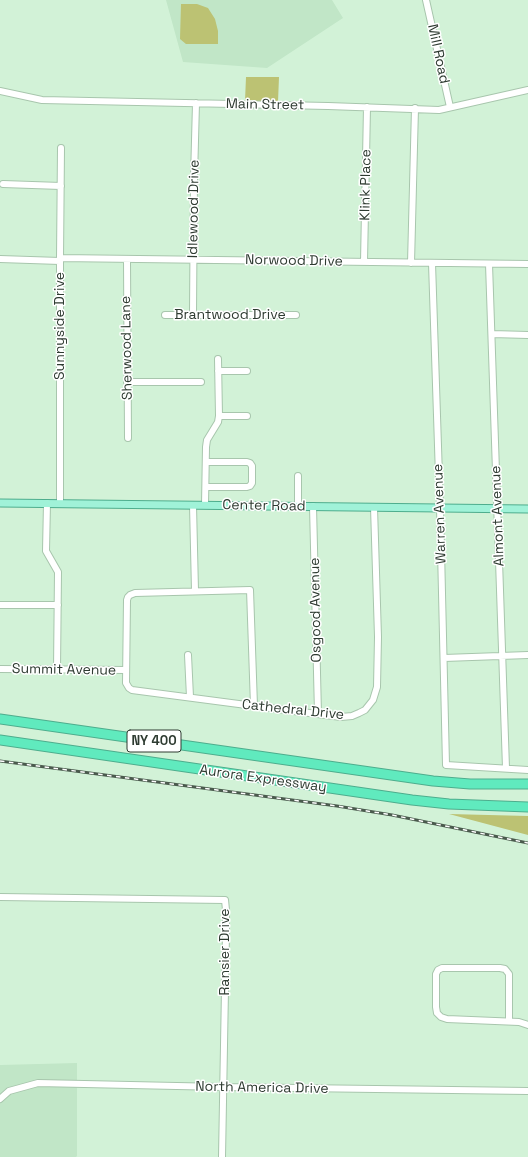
<!DOCTYPE html>
<html>
<head>
<meta charset="utf-8">
<style>
	body { margin:0 }
	canvas { display:block; background:#d2f2d7 }
</style>
</head>
<body>
<canvas width="528" height="1157"></canvas>
<script>
const context = document.querySelector('canvas').getContext('2d');
context.lineJoin = 'round';
function fill(path, color) { context.fillStyle = color; context.fill(path, 'evenodd'); }
const toPath = rows => new Path2D(rows.map(r => 'M' + r).join(''));
function trace(path, color, width, dash) { context.strokeStyle = color; context.lineWidth = width; context.lineCap = dash ? 'butt' : 'round'; context.setLineDash(dash || []); context.stroke(path); }
function label(font, color, halo, rows, align = 'center') {
  context.font = font + ' "Space Grotesk",sans-serif'; context.lineWidth = 3; context.setLineDash([]); context.textBaseline = 'middle'; context.strokeStyle = halo; context.fillStyle = color; for (const [text, x, y, turn = 0] of rows) {
    context.save(); context.translate(x, y); context.rotate((+turn || 0) * Math.PI / 180); context.textAlign = isNaN(turn) ? turn : align; if (halo) context.strokeText(text, 0, 0); context.fillText(text, 0, 0); context.restore();
  }
}
fill(toPath([
	[166,0,332,0,343,18,267,68,183,62],
	[77,1063,77,1156,76,1157,0,1157,0,1065]
]), '#c1e6c7');
fill(toPath([
	[181,4,197,4,208,8,215,19,218,31,218,44,186,44,180,39],
	[246,77,279,77,278,102,245,101],
	[449,814,528,816,528,835]
]), '#bcc273');
const minor = toPath([
	[426,0,450,107],
	[0,91,42,100,328,106,439,110,528,90],
	[3,184,61,186],
	[60,258,528,264],
	[0,259,60,261],
	[127,259,128,438],
	[364,262,367,107],
	[411,263,415,108],
	[432,263,440,507,446,765,528,770],
	[489,264,506,768],
	[193,314,194,178,196,103],
	[165,315,296,315],
	[492,334,528,335],
	[218,371,247,371],
	[127,382,201,382],
	[219,416,247,416],
	[206,487,247,487,250,486,252,483,252,466,250,463,247,462,206,462],
	[47,503,46,551,58,572,57,670],
	[60,504,60,258,61,148],
	[193,505,195,591],
	[205,505,206,447,207,440,218,422,219,416,218,359],
	[298,506,298,476],
	[313,506,318,714],
	[0,605,58,605],
	[188,655,190,697],
	[444,658,528,655],
	[0,669,126,670],
	[254,706,250,590,135,593,130,595,128,597,127,600,126,683,129,688,132,690,254,706,341,717,352,716,359,713,365,710,373,700,377,687,378,637,374,507],
	[0,897,225,900,226,910,226,933,222,1157],
	[509,1021,509,974,505,969,500,968,442,968,438,970,436,974,436,1007,437,1013,441,1017,447,1019,519,1022,528,1025],
	[0,1099,9,1091,38,1083,223,1087,528,1091]
]);
const major = toPath([
	[0,503,528,509]
]);
const highway = toPath([
	[0,719,433,781,470,784,528,784],
	[0,740,412,800,449,804,528,807]
]);
trace(minor, '#a8c6ad', 8);
trace(major, '#4ead8d', 9);
trace(highway, '#4ead8d', 11);
trace(minor, '#fff', 6);
trace(major, '#a0f2d8', 7);
trace(highway, '#60eabe', 9);
const rail = toPath([
	[0,761,337,806,392,815,528,843]
]);
trace(rail, '#4a5a4d', 3);
trace(rail, '#fff', 1.5, [4.5]);
for (const [x, y, w] of [
	[154,741,54]
]) { const box = new Path2D(); box.roundRect(x - w / 2, y - 11, w, 22, 3); context.fillStyle = '#fff'; context.fill(box); trace(box, '#2e3b31', 1); }
label('bold 13px', '#2e3b31', null, [
	["NY 400",154,741]
]);
label('14px', '#2e3b31', '#fff', [
	["Mill Road",438,54,78],
	["Main Street",265,105,1],
	["Klink Place",366,185,-89],
	["Idlewood Drive",194,209,-89],
	["Norwood Drive",294,261,1],
	["Brantwood Drive",230,315],
	["Sunnyside Drive",60,326,-90],
	["Sherwood Lane",127,348,-91],
	["Center Road",264,506,1],
	["Warren Avenue",440,514,-92],
	["Almont Avenue",498,516,-92],
	["Osgood Avenue",316,610,-91],
	["Summit Avenue",64,670,1],
	["Cathedral Drive",293,710,6],
	["Aurora Expressway",263,779,8],
	["Ransier Drive",225,952,-90],
	["North America Drive",262,1088,1]
]);
</script>
</body>
</html>
